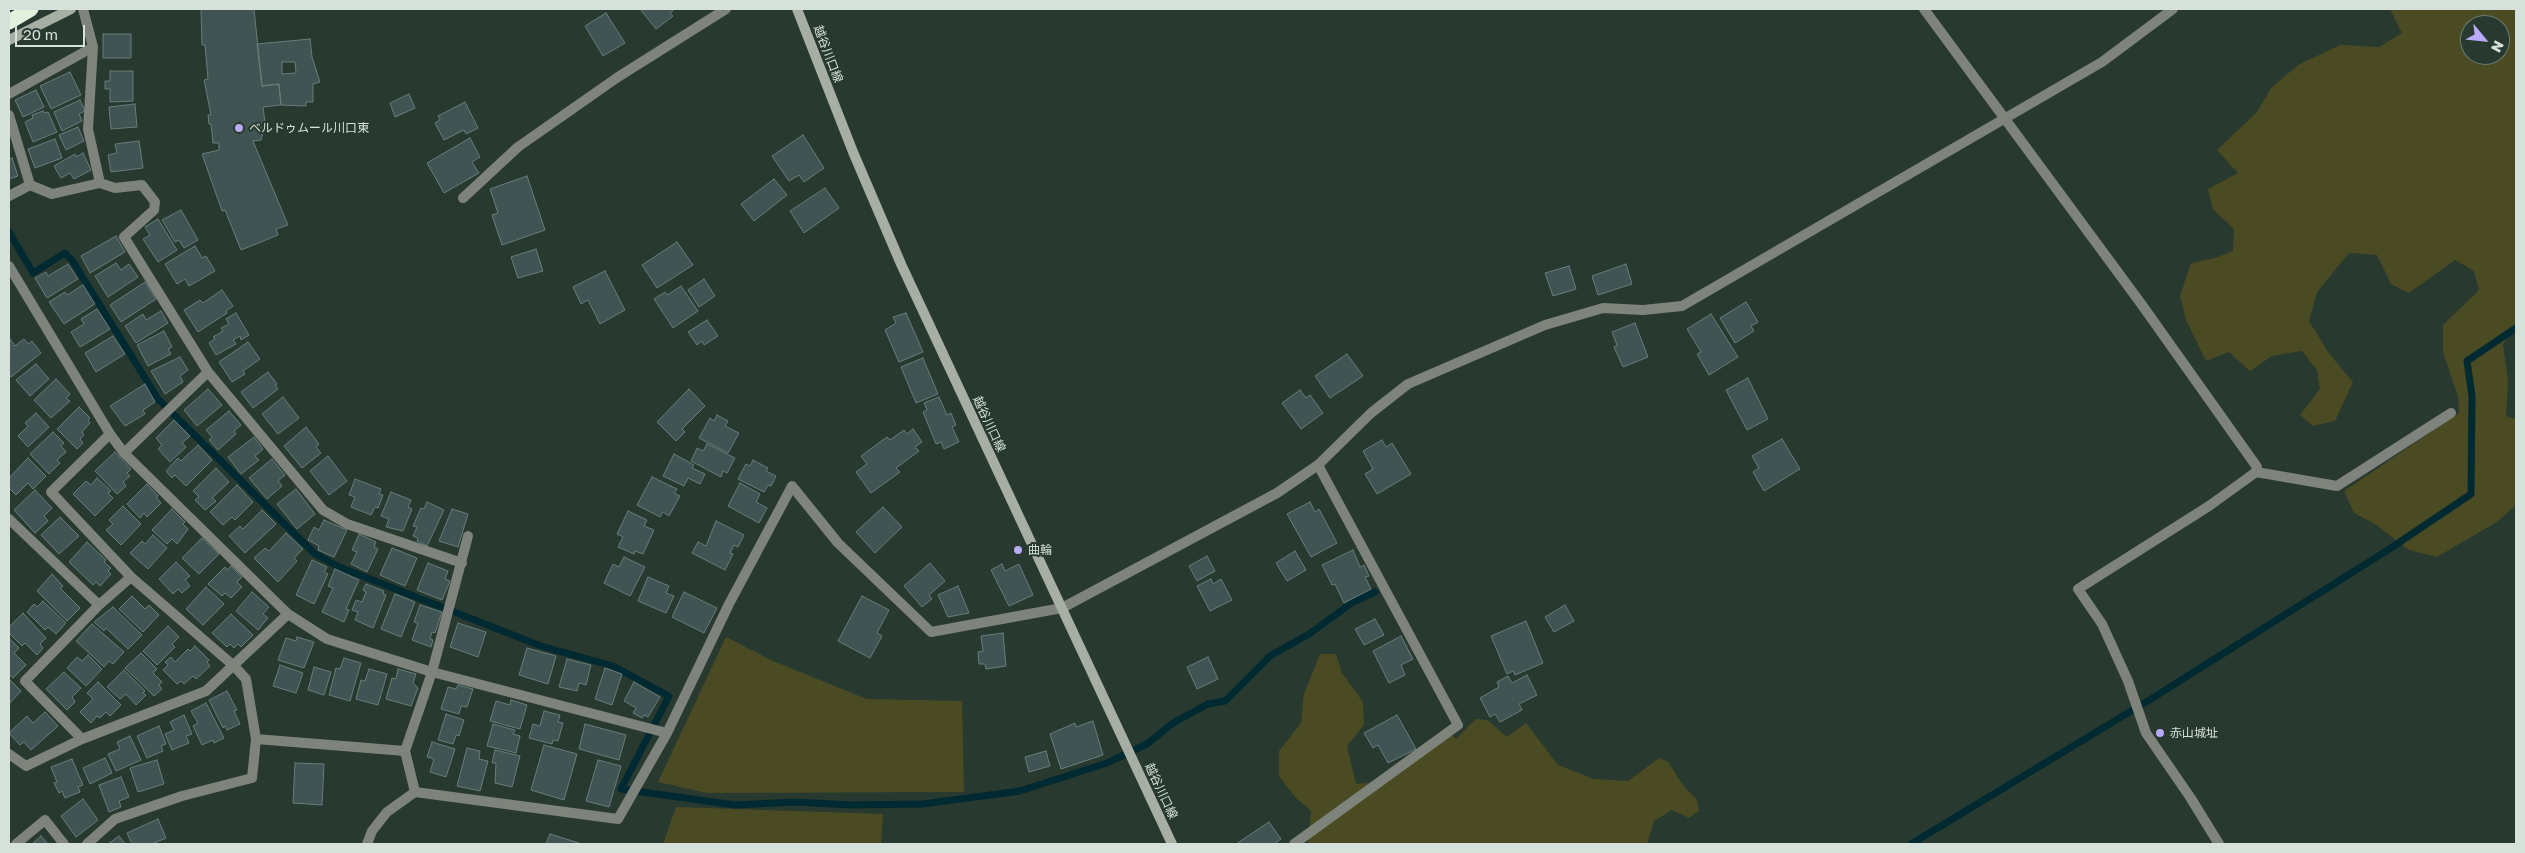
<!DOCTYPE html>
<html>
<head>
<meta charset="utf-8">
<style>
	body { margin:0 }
	#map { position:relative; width:2525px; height:853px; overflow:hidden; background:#283930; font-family:"Golos Text",sans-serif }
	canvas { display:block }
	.frame { position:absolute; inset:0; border:10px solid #d6e1db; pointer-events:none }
	.north { position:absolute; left:2460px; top:15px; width:50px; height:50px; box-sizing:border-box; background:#283930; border:1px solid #6e7c74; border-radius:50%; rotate:118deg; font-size:14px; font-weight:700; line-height:20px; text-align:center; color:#d6e1db }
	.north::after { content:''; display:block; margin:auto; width:18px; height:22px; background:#b8abf7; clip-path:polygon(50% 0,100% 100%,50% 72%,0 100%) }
	.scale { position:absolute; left:15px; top:25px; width:70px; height:22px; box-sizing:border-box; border:2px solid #d6e1db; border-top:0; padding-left:6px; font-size:15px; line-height:18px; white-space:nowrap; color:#d6e1db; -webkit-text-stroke:4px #283930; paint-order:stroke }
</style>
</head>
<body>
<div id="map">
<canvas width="2525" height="853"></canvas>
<div class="frame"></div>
<div class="north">N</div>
<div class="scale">20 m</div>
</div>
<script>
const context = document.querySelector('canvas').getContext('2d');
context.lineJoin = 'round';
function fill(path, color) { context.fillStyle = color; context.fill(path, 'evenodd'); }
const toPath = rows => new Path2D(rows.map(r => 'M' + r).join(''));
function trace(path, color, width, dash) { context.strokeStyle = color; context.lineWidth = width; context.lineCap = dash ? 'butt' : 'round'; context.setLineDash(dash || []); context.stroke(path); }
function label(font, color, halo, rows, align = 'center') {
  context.font = font + ' "Golos Text","Noto Sans JP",sans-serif'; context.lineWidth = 4; context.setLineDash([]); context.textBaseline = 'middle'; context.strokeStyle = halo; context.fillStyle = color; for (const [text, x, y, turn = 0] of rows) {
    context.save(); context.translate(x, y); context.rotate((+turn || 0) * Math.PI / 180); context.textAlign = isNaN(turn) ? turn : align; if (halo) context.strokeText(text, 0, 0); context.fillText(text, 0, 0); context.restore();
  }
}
fill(toPath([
	[2390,9,2516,9,2516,324,2503,344,2508,382,2506,416,2516,419,2516,505,2497,522,2437,557,2409,550,2375,524,2354,513,2344,491,2459,413,2458,397,2443,352,2443,325,2479,290,2474,271,2455,260,2409,293,2391,284,2377,255,2349,253,2317,292,2309,321,2328,352,2353,382,2335,421,2313,426,2300,415,2320,389,2317,370,2302,351,2272,356,2250,371,2229,352,2206,361,2186,320,2180,296,2191,263,2215,258,2233,251,2234,229,2213,209,2208,189,2238,173,2217,150,2257,112,2271,88,2298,65,2340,45,2379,47,2402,33],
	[2470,25,2500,25,2500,55,2470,55],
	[726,637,773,661,867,699,962,701,964,792,707,793,658,782],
	[1320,654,1336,654,1342,673,1363,702,1364,725,1347,746,1356,784,1385,781,1445,728,1456,739,1476,719,1487,720,1507,737,1526,723,1558,765,1594,779,1628,781,1659,758,1668,762,1683,785,1697,800,1699,811,1689,818,1672,810,1654,821,1647,844,1308,844,1311,811,1296,798,1279,776,1279,751,1301,723,1304,694],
	[676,807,883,814,881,844,663,844]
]), '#4a4b23');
trace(toPath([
	[9,232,33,273,65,253,72,260,158,399,314,553,337,566,541,646,613,666,669,696,621,789,735,805,796,802,851,805,923,804,1020,791,1107,763,1147,744,1173,723,1208,704,1225,701,1270,656,1309,634,1353,602,1375,592],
	[1911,844,2151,699,2391,548,2471,494,2472,396,2467,361,2516,328]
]), '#002a32', 7);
const building = toPath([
	[201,9,254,9,262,86,279,84,281,105,263,107,266,131,263,132,261,140,253,141,288,225,276,229,278,235,241,250,225,210,222,211,202,154,219,150,219,143,213,143,211,124,209,124,208,115,211,115,204,80,208,79,205,45,202,45,201,9],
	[640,9,675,9,670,13,673,16,656,29,640,9],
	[606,13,625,43,603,56,585,26,606,13],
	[103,34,131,34,131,58,103,58,103,34],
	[310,39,312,57,320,82,313,84,313,102,306,102,306,106,281,105,279,84,262,86,257,44,310,39],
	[282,62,295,62,296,73,282,74,282,62],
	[110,71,133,71,133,101,110,102,110,89,105,89,105,81,110,81,110,71],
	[70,72,81,95,51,109,40,86,70,72],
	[36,90,44,107,23,117,15,100,36,90],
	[409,94,415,108,395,117,390,103,409,94],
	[80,100,85,111,79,114,82,121,62,131,54,112,80,100],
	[465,102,478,128,466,134,464,130,444,140,435,123,440,120,438,116,465,102],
	[135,104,137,127,111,129,109,107,135,104],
	[43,111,44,113,48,112,57,132,33,142,25,122,33,118,32,115,43,111],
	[78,127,84,141,66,150,59,135,78,127],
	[803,135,824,168,804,182,799,175,789,181,772,156,803,135],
	[470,138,480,157,472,162,479,173,444,193,427,163,470,138],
	[55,139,62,158,35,168,28,149,55,139],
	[139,141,143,168,111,172,108,155,117,153,115,144,139,141],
	[83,153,91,170,74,179,70,173,61,178,54,166,75,154,76,157,83,153],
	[12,158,18,176,9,179,9,159,12,158],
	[527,176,545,230,502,245,492,215,498,213,490,189,527,176],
	[774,179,787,195,754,221,741,204,774,179],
	[825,188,839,208,804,233,790,211,825,188],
	[181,210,198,240,184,248,179,240,175,242,162,220,181,210],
	[158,219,177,250,158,262,143,239,150,235,145,227,158,219],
	[116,236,125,252,90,273,81,256,116,236],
	[677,242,693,265,657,288,642,265,677,242],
	[195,246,202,258,206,256,215,271,189,286,185,279,177,284,165,264,195,246],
	[536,249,543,271,518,278,511,257,536,249],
	[116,263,121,270,129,264,138,277,108,297,95,276,116,263],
	[68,264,78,279,47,298,35,278,46,272,48,276,68,264],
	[1626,264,1632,284,1598,295,1592,276,1626,264],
	[1569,266,1576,289,1553,296,1545,273,1569,266],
	[605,271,625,310,600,324,588,300,581,304,573,287,605,271],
	[704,279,715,296,699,307,688,290,704,279],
	[145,282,156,299,121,322,110,305,145,282],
	[83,285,95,304,64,324,49,302,65,292,67,295,83,285],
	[681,286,698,311,673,328,654,299,665,292,667,295,681,286],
	[222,290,233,306,226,311,227,313,198,332,184,310,200,300,203,303,222,290],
	[1746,302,1758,322,1751,326,1754,331,1735,343,1720,318,1746,302],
	[97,309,110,329,80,347,71,332,84,324,81,319,97,309],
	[161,311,168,323,136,343,125,326,143,314,146,320,161,311],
	[236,313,249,335,241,340,240,336,233,340,236,344,216,355,209,343,215,339,213,337,223,331,221,328,229,324,226,319,236,313],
	[906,313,923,352,899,362,885,330,896,323,893,317,906,313],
	[1711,314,1738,357,1709,375,1697,354,1701,352,1687,329,1711,314],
	[707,320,718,336,704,345,702,341,697,345,688,332,707,320],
	[1635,323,1648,357,1623,367,1614,347,1617,345,1612,332,1635,323],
	[164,331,172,347,168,349,171,354,148,366,137,345,164,331],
	[113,336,125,354,96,372,85,353,113,336],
	[10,339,15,346,24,339,28,344,32,341,41,353,11,377,9,374,10,339],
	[248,342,260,359,243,371,245,374,232,382,219,362,248,342],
	[1347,354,1363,376,1330,398,1315,376,1347,354],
	[180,357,188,370,180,376,183,382,165,394,151,371,180,357],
	[923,358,938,394,916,403,901,367,923,358],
	[36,364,49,379,30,396,16,380,36,364],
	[268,372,277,384,275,385,278,389,253,408,241,392,268,372],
	[1748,378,1768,419,1747,430,1726,390,1748,378],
	[56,379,70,394,66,398,70,401,51,418,34,400,56,379],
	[145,384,155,402,143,410,145,414,125,426,110,406,145,384],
	[208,389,222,405,197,426,184,410,208,389],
	[689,389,705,406,682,429,685,432,676,441,657,422,689,389],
	[1300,390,1306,398,1310,395,1323,413,1301,429,1282,403,1300,390],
	[283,397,299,418,278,434,262,414,283,397],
	[939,397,947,415,951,413,956,425,952,427,959,442,944,449,941,442,936,444,923,412,927,410,924,403,939,397],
	[79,407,90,418,88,420,90,423,82,432,84,435,80,439,83,443,77,449,57,429,79,407],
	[229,411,241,425,234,431,236,434,218,450,209,440,212,437,206,430,229,411],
	[36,413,49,427,28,447,18,436,28,426,25,423,36,413],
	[717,415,728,421,725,426,739,433,728,453,699,438,710,418,714,421,717,415],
	[174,420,190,436,182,443,186,447,170,462,158,449,162,445,156,438,174,420],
	[306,427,319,444,316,447,321,453,302,468,284,446,306,427],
	[913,429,922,442,915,447,919,451,896,468,900,472,871,493,856,472,867,464,861,456,887,437,890,440,904,430,907,434,913,429],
	[53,432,64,443,61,446,66,452,57,460,60,463,49,474,30,454,53,432],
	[254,437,263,449,255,456,259,460,241,474,228,457,254,437],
	[1782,439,1800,469,1764,491,1753,472,1759,468,1752,456,1782,439],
	[1382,440,1386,447,1392,443,1411,474,1377,494,1365,474,1373,469,1363,451,1382,440],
	[707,444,735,458,727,473,723,471,721,477,691,461,697,448,703,451,707,444],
	[198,445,212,460,186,486,175,475,172,478,166,471,178,458,181,461,198,445],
	[115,452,131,469,127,473,130,476,123,482,126,486,117,494,95,471,115,452],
	[674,454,694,465,692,468,705,474,700,484,688,478,684,486,663,476,674,454],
	[328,456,347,481,329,495,310,471,328,456],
	[28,458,46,476,33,489,28,483,16,495,9,488,9,478,28,458],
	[272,459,285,475,278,481,282,486,267,499,249,478,272,459],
	[753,460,768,468,766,471,776,476,771,486,768,485,764,492,738,479,746,464,750,466,753,460],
	[216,468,229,482,212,498,216,501,205,510,195,500,199,497,193,491,216,468],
	[652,477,677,489,674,493,680,496,669,516,663,512,660,517,637,505,652,477],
	[97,478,111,491,108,493,113,498,95,516,73,494,86,481,91,485,97,478],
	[355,479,381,489,379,494,383,495,378,508,375,507,371,515,351,507,355,497,349,495,355,479],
	[740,483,760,494,756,502,767,508,759,523,728,506,740,483],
	[147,484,158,496,156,497,161,503,147,517,144,513,140,518,127,504,147,484],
	[237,485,253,502,235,520,232,517,223,525,210,512,237,485],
	[296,489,315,514,297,529,277,504,296,489],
	[35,490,52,508,44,516,48,521,35,533,14,510,35,490],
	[391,492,411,500,408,507,412,509,403,531,386,527,389,519,381,516,391,492],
	[427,502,444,510,427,546,417,541,418,538,413,536,417,527,413,526,421,508,424,509,427,502],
	[1310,502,1315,512,1319,509,1337,543,1311,557,1287,514,1310,502],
	[123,506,141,524,121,545,106,530,113,524,109,520,123,506],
	[883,507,902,527,875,553,856,532,883,507],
	[172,509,185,522,183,524,188,529,177,544,172,539,167,544,152,530,172,509],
	[452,509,468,514,458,547,439,541,452,509],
	[262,510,276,524,245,553,229,536,240,526,243,529,262,510],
	[628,511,647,520,644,526,654,530,643,554,635,551,634,554,618,547,623,537,617,534,628,511],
	[60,517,79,536,59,554,41,535,60,517],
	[324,520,347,530,334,557,318,550,319,546,308,540,314,527,319,530,324,520],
	[716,521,744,535,738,547,734,545,730,553,733,554,725,570,692,553,698,542,706,546,716,521],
	[286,533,303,549,294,558,297,561,278,582,254,558,265,548,269,551,286,533],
	[359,534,376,542,374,547,378,549,367,572,351,564,357,552,352,550,359,534],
	[153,535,167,548,148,569,130,553,142,541,145,544,153,535],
	[202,538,219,554,199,574,182,558,202,538],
	[87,542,106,560,104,562,111,568,108,571,111,574,100,586,96,582,93,585,69,562,87,542],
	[392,548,417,558,405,586,380,575,392,548],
	[1353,550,1360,567,1364,565,1369,576,1365,577,1371,589,1344,603,1335,584,1332,585,1322,565,1353,550],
	[1295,551,1306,570,1287,581,1276,563,1295,551],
	[1207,556,1215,571,1197,581,1189,566,1207,556],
	[624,557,645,567,630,596,604,583,613,564,619,567,624,557],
	[312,560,327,567,324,572,328,574,314,604,296,595,312,560],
	[176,562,190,576,185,580,190,586,182,593,178,589,173,594,159,579,176,562],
	[428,563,448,571,445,579,450,581,442,600,417,590,428,563],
	[930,563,945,581,929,595,932,599,922,607,904,586,930,563],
	[1002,564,1005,571,1019,564,1033,595,1009,606,991,570,1002,564],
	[231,566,242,577,237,582,242,587,231,598,225,593,222,596,208,584,225,567,227,570,231,566],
	[335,569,359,580,346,609,349,610,344,622,322,612,333,588,328,586,335,569],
	[52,574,63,586,60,588,80,608,67,621,37,591,52,574],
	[648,577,669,586,666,593,674,596,666,613,638,601,648,577],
	[1211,579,1213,584,1221,579,1232,600,1210,611,1197,586,1211,579],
	[366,584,384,591,383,594,386,595,373,628,355,620,358,612,352,610,356,600,362,602,366,592,363,590,366,584],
	[958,586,969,613,948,617,938,595,958,586],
	[206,587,224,604,203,625,186,609,206,587],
	[252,592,269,607,263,614,268,618,258,630,236,611,252,592],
	[684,592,717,608,704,633,672,617,684,592],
	[395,594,415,602,401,637,381,629,395,594],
	[132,596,145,609,149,605,159,615,143,632,119,609,132,596],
	[862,596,889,610,877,633,882,636,870,658,838,641,862,596],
	[43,601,66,623,56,634,48,627,45,630,27,612,34,604,37,607,43,601],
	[420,605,442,612,435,633,432,632,430,639,433,640,431,647,412,640,418,623,414,622,420,605],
	[1565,605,1574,621,1554,632,1545,617,1565,605],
	[113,607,142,635,128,649,106,628,104,631,94,622,113,607],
	[23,613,46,638,40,644,43,648,37,655,25,643,22,646,9,633,9,627,23,613],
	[231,614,253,635,241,647,238,644,234,648,230,644,227,647,212,633,231,614],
	[1375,619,1384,635,1364,645,1355,629,1375,619],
	[1526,621,1543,663,1515,675,1513,671,1507,674,1491,636,1526,621],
	[458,623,486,632,478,657,450,647,458,623],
	[92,624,124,652,113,664,109,661,104,667,76,641,92,624],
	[168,626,179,637,172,644,175,647,157,665,143,651,168,626],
	[1003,633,1006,666,986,669,985,664,979,664,978,652,983,651,981,636,1003,633],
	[1401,636,1413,659,1401,665,1405,675,1389,683,1373,651,1401,636],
	[297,637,314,642,304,668,278,660,286,638,296,641,297,637],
	[9,638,19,648,14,653,26,665,13,678,9,674,9,638],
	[195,646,209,660,207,662,210,666,196,679,193,676,184,684,181,681,177,684,163,670,168,665,165,662,171,657,175,662,188,649,190,651,195,646],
	[527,648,556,656,548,684,519,675,527,648],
	[141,653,157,669,153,673,162,682,159,685,162,689,154,696,125,668,141,653],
	[88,655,102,669,86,686,67,668,77,657,82,661,88,655],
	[1208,657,1218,679,1197,689,1187,667,1208,657],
	[344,658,361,663,350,701,329,695,336,668,340,669,344,658],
	[567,659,591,665,586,685,579,683,577,691,559,687,567,659],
	[280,665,303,673,296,693,273,686,280,665],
	[314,667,331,672,324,695,308,690,314,667],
	[605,668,622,674,612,705,595,699,605,668],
	[369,669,387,674,378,705,356,699,361,680,365,681,369,669],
	[398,669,416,674,413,683,418,688,411,706,386,699,392,678,396,679,398,669],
	[124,670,145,691,143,693,146,695,136,705,126,694,120,699,107,687,124,670],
	[64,672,81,688,72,697,75,702,67,710,46,689,64,672],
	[1527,675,1537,695,1519,704,1522,710,1500,722,1495,714,1490,717,1480,698,1499,687,1497,682,1508,676,1512,683,1527,675],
	[9,679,21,691,9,704,9,679],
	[98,682,121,705,110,716,106,712,100,718,97,716,91,723,80,712,93,699,87,693,98,682],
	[634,682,660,697,648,717,644,715,642,718,633,713,636,708,624,701,634,682],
	[458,685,473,689,467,707,461,706,459,714,441,709,448,687,456,689,458,685],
	[227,691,237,710,234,711,240,724,227,730,225,726,223,728,209,700,227,691],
	[511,700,527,705,520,729,490,721,496,701,510,705,511,700],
	[206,703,224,738,214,743,213,740,202,745,193,726,198,723,191,711,206,703],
	[544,711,560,715,558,722,563,723,558,741,553,740,552,744,529,738,533,724,540,726,544,711],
	[45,712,58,726,31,750,24,742,20,745,9,733,27,716,33,723,45,712],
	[446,714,464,720,459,736,456,735,453,744,438,740,446,714],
	[184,715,192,734,186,736,189,743,172,750,165,734,174,730,170,722,184,715],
	[1397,715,1416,749,1388,763,1378,745,1373,748,1364,733,1397,715],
	[1093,721,1103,755,1061,769,1050,734,1075,723,1076,727,1093,721],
	[493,724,515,730,513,734,520,736,516,753,487,746,493,724],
	[585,724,626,735,619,760,579,749,585,724],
	[159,726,166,744,161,746,163,751,147,758,137,736,159,726],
	[130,736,141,760,116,771,108,754,120,749,117,742,130,736],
	[432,742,455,749,446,777,430,772,434,759,427,757,432,742],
	[544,745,577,754,564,800,531,790,544,745],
	[467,748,480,751,479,759,488,761,480,791,457,786,467,748],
	[495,750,520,756,512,787,495,783,496,763,492,763,495,750],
	[1046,751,1050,766,1029,772,1025,757,1046,751],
	[105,758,112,773,90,784,83,768,105,758],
	[72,759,83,785,78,787,80,792,65,798,62,791,59,793,54,783,57,782,51,767,72,759],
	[157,760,164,784,138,792,130,768,157,760],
	[598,760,621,766,609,807,586,801,598,760],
	[295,763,324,764,322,805,293,803,295,763],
	[121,777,129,797,119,801,121,807,109,812,99,785,121,777],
	[83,799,98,820,76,837,61,816,83,799],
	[158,819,166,838,152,844,132,844,127,833,158,819],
	[1269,822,1281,839,1274,844,1236,844,1269,822],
	[550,834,579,843,579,844,546,844,550,834],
	[41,836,48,844,32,844,41,836],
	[119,836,125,844,108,844,119,836]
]);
fill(building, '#405553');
trace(building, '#677e7b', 1);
trace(toPath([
	[1924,9,2142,305,2257,467,2256,472],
	[9,94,93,47],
	[9,115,30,185],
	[100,183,115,188,142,185,155,202,154,210,124,237,208,372,323,510,347,524,462,563],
	[9,196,30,185,52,194,100,183,88,129,93,47,83,9],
	[463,198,518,147,618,77,726,9],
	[9,266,110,434,124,453,288,614,327,639,432,672,667,733],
	[110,434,51,492,131,577,234,666,246,679,256,739],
	[124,453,208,372],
	[9,519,99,605],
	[82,739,25,681,99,605,131,577],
	[9,754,26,766,82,739,206,691,288,614],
	[415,792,405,751,432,672,468,536],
	[16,844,45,820,64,844],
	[87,844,115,819,182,796,252,778,256,739,405,751],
	[367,844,372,831,387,812,415,792,618,819,667,733,729,604,792,486,838,543,931,632,1062,608,1277,493,1318,465,1371,413,1408,384,1545,325,1603,308,1643,310,1682,306,2102,62,2173,9],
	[1294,844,1458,725,1318,465],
	[2219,844,2190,797,2146,733,2128,681,2102,624,2078,589,2209,506,2256,472,2337,486,2451,413]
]), '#7e837c', 10);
trace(toPath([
	[797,9,853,152,901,264,1172,844],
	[9,40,71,9]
]), '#a7afa4', 10);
trace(toPath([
	[9,22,31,9]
]), '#e4f1df', 15);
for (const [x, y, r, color] of [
	[239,128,5,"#b8abf7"],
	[1018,550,5,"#b8abf7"],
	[2160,733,5,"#b8abf7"]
]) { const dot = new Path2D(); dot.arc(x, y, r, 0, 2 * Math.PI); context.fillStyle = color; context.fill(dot); trace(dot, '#283930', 2); }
label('12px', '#d6e1db', '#283930', [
	["越谷川口線",828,54,69],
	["越谷川口線",989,424,65],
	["越谷川口線",1161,791,65]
]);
label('12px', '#d6e1db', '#283930', [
	["ベルドゥムール川口東",249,128],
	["曲輪",1028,550],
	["赤山城址",2170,733]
], 'left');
</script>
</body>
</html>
